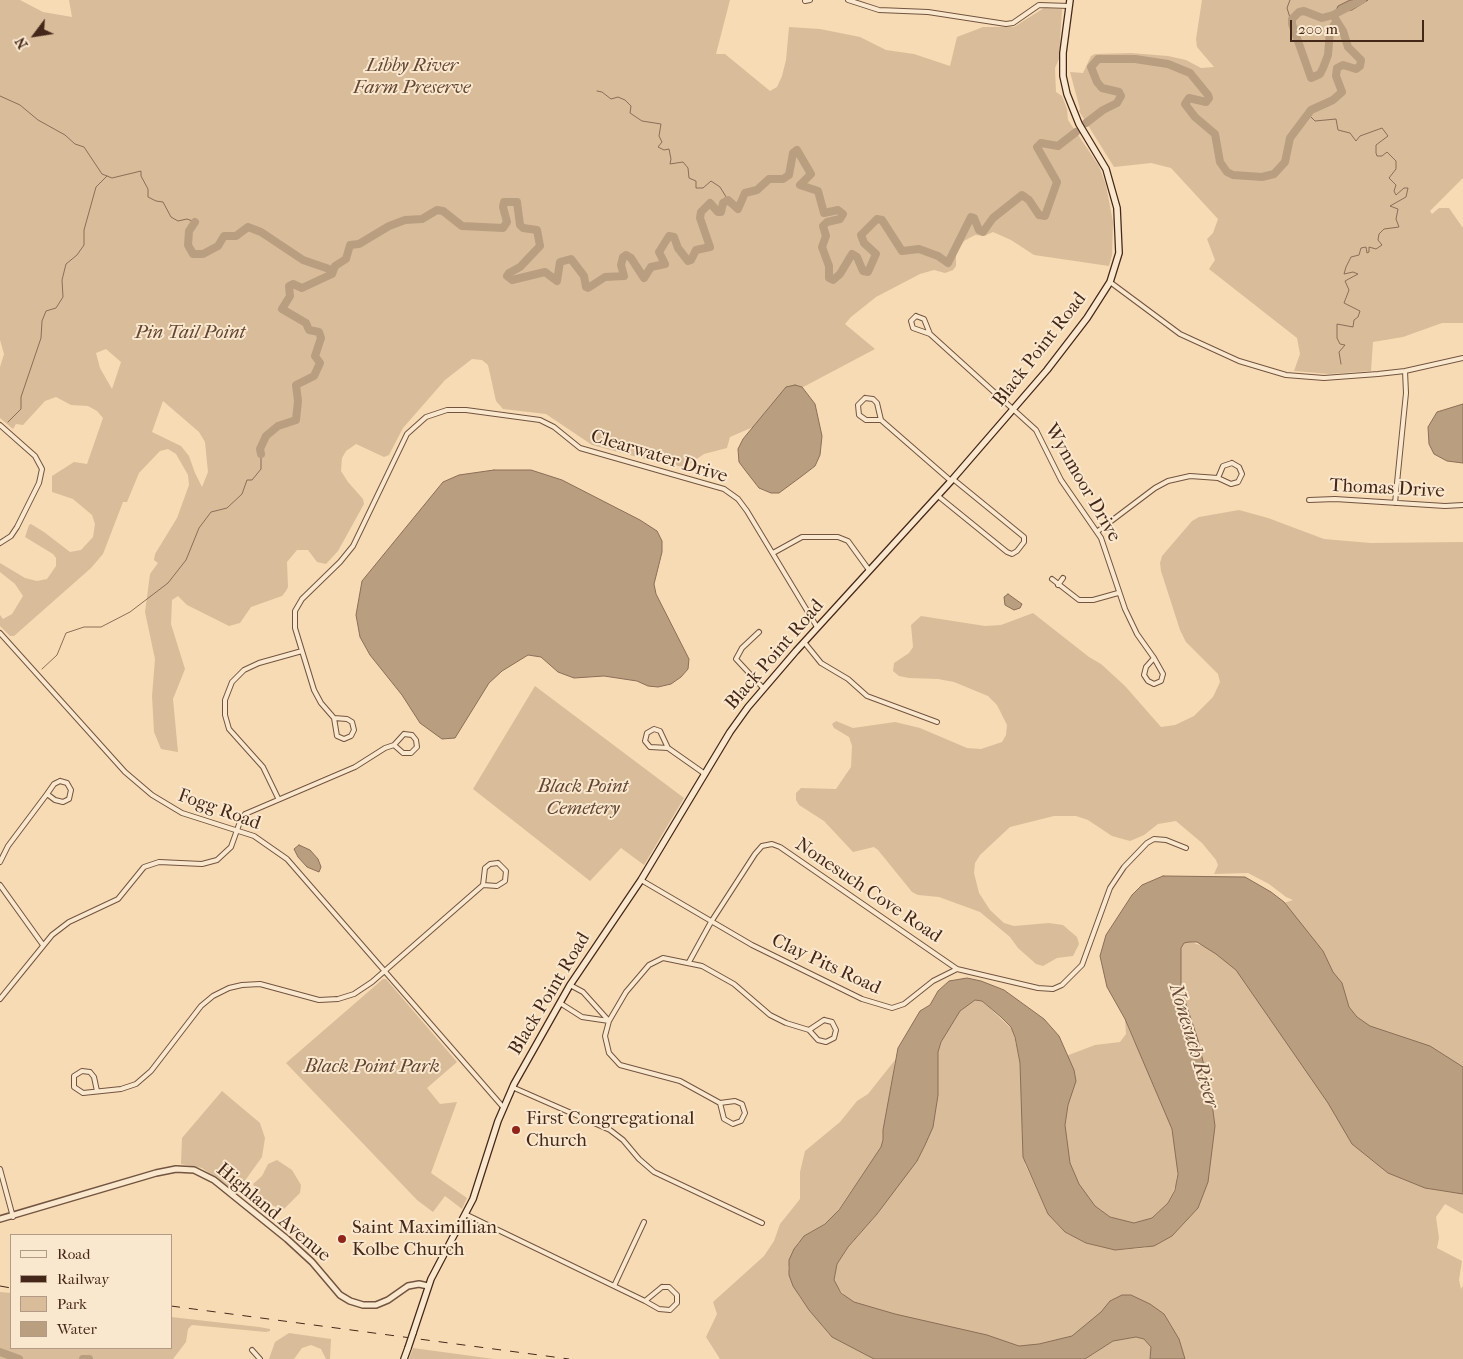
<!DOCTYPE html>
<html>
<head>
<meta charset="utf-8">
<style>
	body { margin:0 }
	#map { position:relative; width:1463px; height:1359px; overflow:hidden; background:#f7dbb4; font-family:"IM FELL French Canon",serif }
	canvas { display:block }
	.legend { position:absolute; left:10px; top:1234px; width:162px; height:115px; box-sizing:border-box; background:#fae8ce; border:1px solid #b29b86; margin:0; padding:6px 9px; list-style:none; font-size:15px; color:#45271a }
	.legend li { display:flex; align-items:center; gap:10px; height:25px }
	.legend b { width:25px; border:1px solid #b29b86 }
	.north { position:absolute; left:10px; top:10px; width:50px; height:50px; -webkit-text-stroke:4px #fae8ce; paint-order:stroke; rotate:239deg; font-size:14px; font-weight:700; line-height:20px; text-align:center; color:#45271a }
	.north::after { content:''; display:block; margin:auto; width:18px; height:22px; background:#45271a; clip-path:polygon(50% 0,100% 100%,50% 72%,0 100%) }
	.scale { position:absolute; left:1290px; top:20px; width:134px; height:22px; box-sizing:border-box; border:2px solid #45271a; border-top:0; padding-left:6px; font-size:15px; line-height:18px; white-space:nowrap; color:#45271a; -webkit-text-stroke:4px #fae8ce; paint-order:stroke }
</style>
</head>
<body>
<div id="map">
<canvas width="1463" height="1359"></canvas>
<ul class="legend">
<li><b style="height:6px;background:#fae8ce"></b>Road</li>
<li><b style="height:6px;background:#45271a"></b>Railway</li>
<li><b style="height:14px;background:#d9bc9a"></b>Park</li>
<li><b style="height:14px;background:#ba9e80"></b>Water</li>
</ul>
<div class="north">N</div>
<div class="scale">200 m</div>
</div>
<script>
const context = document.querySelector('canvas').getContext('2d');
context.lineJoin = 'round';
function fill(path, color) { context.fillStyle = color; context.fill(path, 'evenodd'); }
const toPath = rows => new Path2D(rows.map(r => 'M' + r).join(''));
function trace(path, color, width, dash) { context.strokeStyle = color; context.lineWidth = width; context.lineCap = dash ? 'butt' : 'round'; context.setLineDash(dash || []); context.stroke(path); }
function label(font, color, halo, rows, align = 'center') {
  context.font = font + ' "IM FELL French Canon",serif'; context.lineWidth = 4; context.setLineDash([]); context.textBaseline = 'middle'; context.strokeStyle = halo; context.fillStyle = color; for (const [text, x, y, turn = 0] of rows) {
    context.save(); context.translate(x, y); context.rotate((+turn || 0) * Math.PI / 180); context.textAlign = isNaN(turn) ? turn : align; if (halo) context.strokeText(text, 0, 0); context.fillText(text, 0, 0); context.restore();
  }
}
fill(toPath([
	[0,0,20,0,43,12,72,17,69,0,730,0,716,54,725,54,770,91,777,87,782,76,786,60,789,27,820,29,860,37,886,50,914,54,950,66,957,37,983,27,1014,27,1044,8,1062,9,1059,59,1055,68,1056,92,1062,96,1067,109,1068,120,1099,166,1106,185,1113,222,1112,255,1109,266,1034,255,1011,240,993,232,984,236,975,235,964,241,956,253,956,266,953,270,945,273,934,270,920,274,876,297,851,317,845,324,875,349,773,403,753,427,730,437,727,448,704,454,685,467,664,464,592,445,546,414,503,409,496,401,488,365,482,360,472,359,445,380,403,428,389,455,384,457,356,444,346,451,342,458,341,471,348,482,363,499,364,504,338,551,326,564,317,562,308,550,297,550,287,562,288,587,286,591,282,596,251,607,240,623,229,626,187,605,178,596,172,600,171,624,185,669,173,699,178,752,161,749,154,732,152,696,155,659,145,612,150,574,158,563,154,560,155,554,177,518,189,485,188,475,176,454,168,449,160,451,139,473,127,502,123,502,103,554,91,568,14,636,10,636,0,626,0,615,3,619,12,614,23,596,15,584,0,572,0,563,25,578,37,581,47,579,56,566,56,558,53,554,25,537,29,525,31,524,44,532,70,552,81,550,93,537,95,524,92,515,73,499,52,492,52,476,74,462,87,464,103,418,97,411,88,406,71,405,56,397,45,401,23,425,16,424,13,429,0,418,0,367,4,354,0,340],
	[106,349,121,362,112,389,100,368,96,353],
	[163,401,199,432,205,442,208,472,202,487,195,473,189,456,181,446,152,432],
	[1202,0,1463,0,1463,178,1430,211,1432,214,1439,208,1449,208,1463,228,1463,323,1442,323,1403,337,1373,342,1371,371,1329,374,1294,371,1300,354,1297,338,1209,269,1215,260,1207,239,1213,233,1218,219,1171,168,1151,163,1114,167,1079,111,1080,109,1070,72,1083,73,1091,56,1095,54,1131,53,1168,56,1186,60,1201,68,1214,67,1197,47,1196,39],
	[1239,510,1268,518,1324,539,1371,543,1463,542,1463,1067,1407,1040,1361,1024,1350,1010,1333,975,1284,903,1293,900,1286,897,1269,884,1248,873,1214,874,1218,865,1216,860,1202,843,1176,821,1158,824,1144,835,1130,841,1112,836,1088,820,1076,816,1054,816,1010,827,980,855,975,863,974,873,979,893,990,910,1004,923,1014,926,1049,923,1063,925,1077,937,1079,944,1073,956,1057,958,1043,966,1036,964,1018,948,1010,937,980,912,939,897,918,895,912,892,878,850,874,847,853,852,824,821,799,805,796,800,796,793,801,788,836,789,851,767,852,746,849,737,834,728,832,724,836,721,853,728,895,722,920,728,967,748,981,749,1002,742,1006,735,1007,725,997,705,988,696,954,682,938,679,909,678,899,676,893,671,894,663,909,653,913,647,911,625,921,616,985,626,1001,625,1033,613,1089,657,1101,664,1125,686,1161,727,1175,725,1194,716,1213,697,1220,682,1218,674,1186,642,1180,630,1161,571,1160,563,1162,556,1192,521,1199,517],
	[535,686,684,798,644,865,621,848,590,881,473,789],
	[1187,941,1210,948,1228,961,1463,1191,1463,1214,1445,1204,1436,1217,1439,1238,1437,1248,1462,1261,1459,1280,1461,1289,1463,1286,1463,1359,1184,1359,1175,1334,1076,1336,1026,1352,851,1302,838,1288,834,1280,837,1264,848,1247,879,1212,936,1084,938,1048,945,1033,958,1012,975,1000,982,1001,1013,1030,1020,1063,1025,1164,1048,1214,1065,1232,1086,1243,1115,1250,1145,1248,1198,1207,1179,970,1181,948,1183,942],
	[383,979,386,979,457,1062,427,1088,440,1104,457,1102,431,1173,467,1198,462,1209,445,1196,433,1212,417,1200,286,1063],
	[1125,1019,1133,1039,1149,1065,1174,1132,1178,1164,1176,1185,1168,1203,1152,1218,1132,1224,1121,1222,1101,1213,1083,1195,1076,1183,1063,1143,1066,1056,1095,1045,1120,1042,1126,1034],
	[895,1060,885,1141,832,1219,804,1236,797,1244,788,1268,799,1296,828,1333,874,1359,720,1359,706,1337,717,1314,713,1302,764,1256,774,1241,780,1224,800,1199,800,1172,805,1151,840,1122,857,1101,868,1094],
	[222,1091,260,1123,265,1138,262,1157,236,1193,202,1168,181,1164,182,1138],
	[277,1160,292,1170,301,1185,300,1193,282,1211,261,1198,253,1184,262,1176,268,1164],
	[0,1292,11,1293,11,1348,171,1348,171,1317,259,1327,270,1329,270,1331,266,1332,192,1325,188,1329,186,1342,173,1359,0,1359],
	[289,1333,331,1339,330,1359,326,1359,321,1349,311,1345,302,1348,294,1359,269,1359,275,1342],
	[1136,1337,1144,1339,1152,1347,1152,1359,1085,1359,1113,1341],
	[413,1348,494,1359,409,1359]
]), '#d9bc9a');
const water = toPath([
	[1350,0,1368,0,1352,10,1335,13,1338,6,1350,0],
	[795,385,802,387,815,404,822,436,820,455,815,466,802,476,779,493,771,493,759,488,745,470,739,462,738,449,743,439,786,387,795,385],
	[1463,404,1463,463,1447,461,1434,454,1429,444,1428,427,1437,412,1463,404],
	[494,470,531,470,562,480,640,520,657,531,662,541,662,552,654,584,656,594,689,659,688,669,681,677,671,684,658,687,648,686,637,681,604,676,574,678,558,672,541,657,528,655,502,671,489,683,455,738,442,739,420,723,402,695,370,655,360,637,356,615,362,581,443,482,459,475,494,470],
	[1008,594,1022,604,1020,608,1014,610,1005,605,1004,597,1008,594],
	[299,845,310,850,318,859,321,867,319,872,307,867,298,857,294,849,299,845],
	[1163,876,1245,877,1271,892,1284,902,1323,951,1333,972,1342,983,1349,1007,1357,1017,1370,1026,1430,1046,1463,1067,1463,1194,1425,1188,1388,1173,1352,1144,1328,1103,1236,970,1216,954,1197,942,1189,942,1184,943,1181,948,1181,989,1198,1040,1211,1096,1215,1126,1208,1182,1198,1208,1172,1236,1154,1246,1115,1250,1086,1243,1065,1232,1048,1214,1023,1157,1020,1063,1015,1037,1011,1027,1001,1017,982,1001,975,1000,960,1011,941,1042,938,1052,938,1095,933,1127,925,1145,917,1161,877,1214,848,1247,837,1264,834,1280,841,1293,854,1302,895,1314,987,1335,1019,1346,1039,1344,1072,1336,1101,1312,1110,1301,1122,1295,1131,1295,1150,1304,1164,1314,1179,1339,1185,1359,1150,1359,1151,1347,1144,1339,1136,1337,1113,1341,1085,1359,874,1359,832,1337,809,1310,793,1286,789,1275,789,1260,794,1249,804,1236,825,1224,839,1210,881,1147,883,1140,883,1130,898,1048,920,1011,930,1005,938,991,949,981,967,978,981,981,1004,990,1044,1019,1059,1036,1074,1070,1076,1081,1068,1105,1065,1125,1070,1163,1079,1184,1095,1206,1110,1217,1134,1223,1152,1218,1168,1203,1175,1190,1178,1174,1172,1129,1125,1019,1107,987,1100,956,1106,935,1132,895,1142,885,1163,876]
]);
fill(water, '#ba9e80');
trace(water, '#8b6e57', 1);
trace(toPath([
	[1290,0,1287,8,1292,24],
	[597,91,602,92,611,99,618,97,625,100,631,106,630,113,642,121,661,124,659,136,662,142,658,147,664,150,669,149,671,159,670,164,683,162,688,168,689,178,696,181,696,188,703,188,711,181,720,187,728,200],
	[0,96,20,105,38,120,65,135,75,144,84,147,102,174,112,178,141,171,141,176,148,189,148,197,156,201,163,202,171,217,178,221,187,219,195,222],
	[1308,114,1315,121,1336,119,1338,130,1350,133,1356,141,1360,136,1382,128,1388,136,1376,145,1376,153,1377,156,1382,156,1387,152,1396,161,1396,169,1389,178,1396,185,1394,191,1396,195,1404,188,1408,188,1406,197,1390,206,1398,209,1396,219,1399,227,1384,229,1379,234,1378,240,1382,245,1376,249,1369,247,1369,252,1367,253,1366,247,1361,248,1359,255,1351,257,1346,267,1344,274,1353,272,1358,274,1345,281,1349,290,1344,303,1360,311,1358,317,1354,320,1353,327,1337,324,1337,338,1340,344,1345,345,1339,352,1341,364],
	[8,422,21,409,21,397,41,338,42,321,46,311,56,308,63,297,62,280,66,264,77,255,84,245,84,230,96,187,107,176],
	[42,669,57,655,66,633,84,627,101,627,130,612,168,583,186,560,199,528,211,512,227,508,242,494,247,480,252,480,261,469,261,454]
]), '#8b6e57', 1);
trace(toPath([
	[1333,15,1322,18,1304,11,1299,12,1292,19,1292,24,1311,78,1320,74,1323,68,1328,55,1330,31,1336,22],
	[1086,123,1103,110,1117,103,1121,96,1119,92,1102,88,1097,82,1091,67,1098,59,1135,59,1168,64,1190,73,1208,95,1209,98,1206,102,1189,98,1185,104,1195,117,1215,134,1220,162,1227,172,1233,175,1262,177,1274,174,1285,162,1290,138,1311,110,1333,100,1342,92,1336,76,1337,68,1343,65,1356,69,1360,66,1361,60,1348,47,1343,31,1333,15,1362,0],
	[195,222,189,231,188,245,193,254,203,254,218,246,224,236,236,236,248,227,261,232,303,260,332,270],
	[261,454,260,449,266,436,278,426,296,420,298,401,296,385,314,376,320,363,315,356,321,338,319,332,309,330,306,323,282,309,290,296,289,286,293,284,302,288,332,274,335,266,346,259,350,245,359,244,389,226,405,220,422,219,437,210,443,211,462,226,503,228,507,222,503,207,504,202,517,202,520,225,523,228,537,230,540,246,520,267,509,273,507,276,512,280,545,272,557,281,560,262,571,259,584,276,586,287,588,288,605,277,624,276,621,265,623,257,626,255,631,258,644,278,651,267,665,264,659,252,669,236,674,237,678,248,688,261,691,260,696,250,710,247,700,218,701,212,710,203,718,212,721,212,723,203,728,200,738,209,745,193,757,190,769,179,783,179,789,175,793,153,797,150,811,174,800,185,818,191,824,213,838,210,843,214,840,219,827,222,823,226,826,236,822,247,829,266,829,278,833,280,840,274,852,254,857,257,863,271,868,272,876,254,864,243,861,235,877,219,882,220,902,251,919,249,938,256,948,263,971,217,974,218,979,230,983,232,993,218,1022,195,1029,200,1039,215,1045,216,1057,182,1037,147,1041,143,1058,146,1076,132],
	[0,1352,19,1359],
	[83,1359,89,1359]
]), '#ba9e80', 8);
const minor = toPath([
	[848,0,879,10,928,12,1006,24,1013,23,1039,5,1069,6],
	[805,1,810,0],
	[1110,282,1180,334,1239,361,1286,375,1324,378,1378,374,1405,371,1463,358],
	[916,316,924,319,930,334,913,328,911,321,916,316],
	[930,334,1036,430,1061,480,1101,538,1125,609,1137,634,1154,658],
	[865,398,873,399,877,403,881,420,866,420,859,415,858,405,865,398],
	[881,420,951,481],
	[0,425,35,456,42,469,39,483,17,527,11,536,0,543],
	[1232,463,1239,467,1242,474,1238,482,1231,484,1218,478,1223,466,1232,463],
	[938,496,1007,552,1012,554,1017,551,1024,542,1024,537,953,479],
	[1309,500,1335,499,1445,506,1463,505],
	[1395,503,1406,393,1405,371],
	[1098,531,1155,488,1168,481,1190,476,1218,478],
	[773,553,802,537,838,537,848,541,869,570],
	[1052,579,1079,600,1093,600,1118,593],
	[1058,585,1063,578],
	[759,632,742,648,736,659,763,688],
	[0,633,125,772,152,795,182,813,254,836,287,859,503,1107],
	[804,642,821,663,848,679,867,696,937,722],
	[1154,658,1163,674,1161,681,1154,684,1148,681,1144,675,1146,667,1154,658],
	[334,718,321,703,314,690,295,628,295,611,302,599,340,562,353,546,407,434,426,417,447,410,466,410,540,420,554,427,580,448,724,489,738,499,747,511,817,627],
	[334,718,347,719,352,722,354,730,351,736,344,739,337,736,334,718],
	[404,734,412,735,416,740,417,747,411,753,403,753,394,745,404,734],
	[668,748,650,747,645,741,647,733,654,729,660,731,668,748,705,774],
	[60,781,67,783,71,790,69,799,63,802,55,800,47,794,54,784,60,781],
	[278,798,263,767,229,729,225,715,225,700,232,682,244,670,259,663,302,651],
	[0,862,8,846,47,794],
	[498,863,506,871,505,881,497,886,483,885,485,868,490,864,498,863],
	[641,880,752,945,862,999,892,1008,904,1004,933,981,957,969,1038,988,1053,989,1062,985,1082,965,1110,888,1124,867,1147,843,1154,839,1166,840,1186,848],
	[0,885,43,945],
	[689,962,711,922,755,854,762,846,772,844,780,847,957,969],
	[570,985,583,992,609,1021],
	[0,999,52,935,69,922,118,899,144,867,159,862,202,864,217,860,231,847,241,819,245,814,355,767,385,748,394,745],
	[560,1003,582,1017,609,1021],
	[824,1020,832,1022,836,1030,834,1038,826,1042,818,1040,809,1030,824,1020],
	[512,1087,610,1130,623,1140,639,1159,654,1172,762,1223],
	[97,1091,94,1077,90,1072,82,1071,74,1076,74,1087,83,1093,121,1089,136,1084,151,1071,201,1006,213,996,229,988,242,985,260,984,319,1000,338,999,354,994,372,982,483,885],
	[735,1101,742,1104,745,1113,741,1121,733,1124,724,1119,720,1103,735,1101],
	[720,1103,680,1081,620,1065,609,1053,605,1036,609,1021,626,992,649,965,663,958,702,966,734,984,770,1015,786,1023,809,1030],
	[0,1169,13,1217],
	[467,1215,645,1301],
	[614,1286,644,1222],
	[662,1287,669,1287,677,1295,677,1303,670,1310,659,1309,645,1301,662,1287],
	[252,1350,260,1359]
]);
const tertiary = toPath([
	[0,1219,156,1173,176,1169,194,1170,214,1180,287,1239,312,1262,340,1295,350,1301,363,1305,376,1305,388,1300,408,1286,419,1284,428,1286]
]);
const secondary = toPath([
	[413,1333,431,1279,473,1199,498,1121,514,1084,570,985,641,880,730,732,748,707,796,651,951,481,1047,370,1087,318,1110,282,1119,253,1117,208,1106,169,1079,124,1067,94,1063,76,1063,53,1070,0],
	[404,1359,408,1348]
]);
trace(minor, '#725440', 6);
trace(tertiary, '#725440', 8);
trace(secondary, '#45271a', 8);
trace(minor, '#fae8ce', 4);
trace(tertiary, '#fae8ce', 5);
trace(secondary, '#fae8ce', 5.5);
trace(toPath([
	[0,1286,11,1288],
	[171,1306,569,1359]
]), '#45271a', 1, [9, 9]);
const secondaryBridge = toPath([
	[408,1348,413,1333]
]);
trace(secondaryBridge, '#45271a', 8, []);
trace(secondaryBridge, '#fae8ce', 5.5);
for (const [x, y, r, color] of [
	[516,1130,5,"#8f2418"],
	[342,1239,5,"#8f2418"]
]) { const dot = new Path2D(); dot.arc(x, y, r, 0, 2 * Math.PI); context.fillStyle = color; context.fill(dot); trace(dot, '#fae8ce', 2); }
label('italic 19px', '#634534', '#fae8ce', [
	["Libby River",412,66],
	["Farm Preserve",412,88],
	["Pin Tail Point",190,333],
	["Black Point",583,787],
	["Cemetery",583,809],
	["Black Point Park",372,1067]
]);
label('19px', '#45271a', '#fae8ce', [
	["Black Point Road",1040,350,-52],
	["Clearwater Drive",659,457,17],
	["Wynmoor Drive",1082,483,60],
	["Thomas Drive",1387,489,3],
	["Black Point Road",775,655,-49],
	["Fogg Road",219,810,20],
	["Nonesuch Cove Road",868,891,34],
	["Clay Pits Road",826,965,25],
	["Black Point Road",550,994,-59],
	["Highland Avenue",273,1213,40]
]);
label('19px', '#45271a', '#fae8ce', [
	["First Congregational",526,1119],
	["Church",526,1141],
	["Saint Maximillian",352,1228],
	["Kolbe Church",352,1250]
], 'left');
label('italic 20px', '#684b39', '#fae8ce', [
	["Nonesuch River",1193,1046,73]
]);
</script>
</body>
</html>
